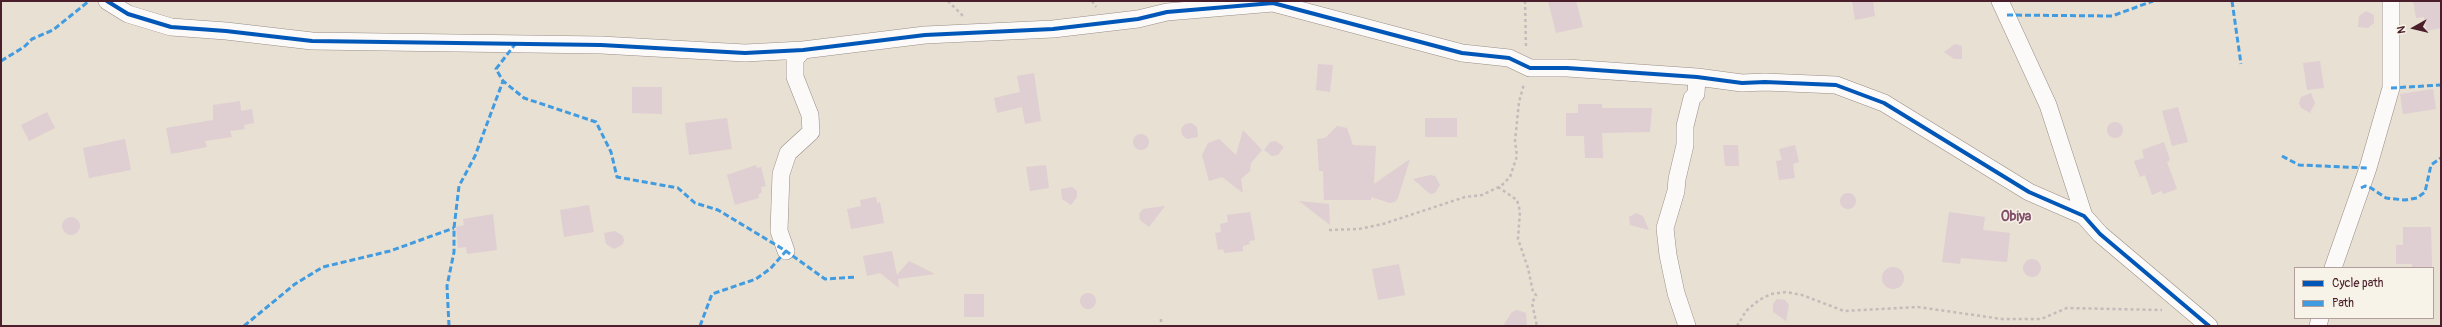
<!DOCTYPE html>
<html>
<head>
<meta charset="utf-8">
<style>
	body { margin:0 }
	#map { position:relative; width:2442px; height:327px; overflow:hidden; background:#e8e0d2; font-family:Pangolin,sans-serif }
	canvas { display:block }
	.frame { position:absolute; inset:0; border:2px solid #4a1f2b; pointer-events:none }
	.legend { position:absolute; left:2294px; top:267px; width:140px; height:52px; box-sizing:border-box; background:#f7f3e8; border:1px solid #b29e9c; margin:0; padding:5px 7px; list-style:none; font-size:12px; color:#4a1f2b }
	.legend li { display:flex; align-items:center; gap:8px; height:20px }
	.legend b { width:20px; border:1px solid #b29e9c }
	.north { position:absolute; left:2394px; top:8px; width:40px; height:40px; -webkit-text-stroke:3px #f7f3e8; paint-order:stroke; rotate:262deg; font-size:11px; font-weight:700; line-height:16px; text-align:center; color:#4a1f2b }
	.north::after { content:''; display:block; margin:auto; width:14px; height:18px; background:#4a1f2b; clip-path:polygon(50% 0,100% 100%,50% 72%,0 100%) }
</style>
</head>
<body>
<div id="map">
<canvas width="2442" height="327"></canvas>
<div class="frame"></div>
<ul class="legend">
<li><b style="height:5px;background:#0057b8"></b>Cycle path</li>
<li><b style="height:5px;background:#409be1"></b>Path</li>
</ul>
<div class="north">N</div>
</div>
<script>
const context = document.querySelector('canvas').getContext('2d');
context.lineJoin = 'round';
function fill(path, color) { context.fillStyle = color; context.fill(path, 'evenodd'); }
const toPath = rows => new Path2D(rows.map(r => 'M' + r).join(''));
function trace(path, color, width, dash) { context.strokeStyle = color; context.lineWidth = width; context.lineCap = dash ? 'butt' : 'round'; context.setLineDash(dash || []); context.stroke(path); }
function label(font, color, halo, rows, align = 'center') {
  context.font = font + ' Pangolin,sans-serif'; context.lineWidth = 3; context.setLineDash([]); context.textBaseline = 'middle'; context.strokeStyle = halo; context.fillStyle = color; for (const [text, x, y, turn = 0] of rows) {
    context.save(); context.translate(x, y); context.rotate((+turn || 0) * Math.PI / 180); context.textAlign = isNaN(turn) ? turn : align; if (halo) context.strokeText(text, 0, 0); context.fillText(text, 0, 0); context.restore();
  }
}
fill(toPath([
	[1548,1,1576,1,1583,27,1556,33],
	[1852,1,1873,1,1875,16,1855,20],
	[2413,1,2441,1,2441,28,2427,31,2424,17,2416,18],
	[2366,11,2374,15,2374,23,2368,28,2358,27,2359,16],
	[1955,44,1962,46,1962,59,1954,59,1944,52],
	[2320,61,2324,88,2307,90,2303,63],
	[1318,64,1333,65,1330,92,1316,90],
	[1034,73,1041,121,1025,124,1022,107,997,113,994,98,1020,92,1017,76],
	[632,87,662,87,662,114,632,113],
	[2433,89,2436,109,2403,114,2400,94],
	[2311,93,2315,103,2310,113,2301,108,2299,103,2301,97],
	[240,101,241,111,252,109,254,123,244,125,245,129,230,131,232,137,205,141,207,147,171,154,166,128,213,120,213,105],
	[1578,104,1602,104,1602,108,1652,108,1650,132,1602,133,1603,158,1585,158,1584,136,1566,136,1566,113,1578,113],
	[2178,107,2188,142,2172,146,2162,111],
	[47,112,55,128,29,141,21,125],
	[727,118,732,149,689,155,685,123],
	[1425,118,1457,118,1457,137,1425,137],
	'2107 130a8 8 0 1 1 16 0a8 8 0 1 1-16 0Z',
	[1191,123,1197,127,1198,137,1187,139,1182,135,1181,129,1185,124],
	[1337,126,1347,128,1353,145,1376,146,1374,184,1410,159,1398,198,1395,202,1390,203,1371,197,1371,200,1324,200,1323,171,1319,171,1317,139,1325,138],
	[1243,130,1262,150,1251,163,1250,171,1241,179,1243,193,1222,177,1209,181,1202,155,1208,143,1219,139,1236,155],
	'1133 142a8 8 0 1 1 16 0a8 8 0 1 1-16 0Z',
	[125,139,131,170,89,178,83,148],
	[1276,141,1284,147,1278,155,1272,156,1264,150,1270,142],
	[2164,142,2170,160,2167,162,2177,189,2163,194,2161,191,2152,195,2145,175,2140,177,2134,161,2144,158,2142,150],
	[1723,145,1738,145,1739,166,1725,166],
	[1795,145,1799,162,1793,164,1795,178,1779,180,1776,161,1782,160,1779,149],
	[756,165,757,168,761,167,766,186,761,187,762,192,758,195,759,198,735,205,727,175],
	[1046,165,1049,188,1030,191,1026,167],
	[1430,175,1435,176,1440,185,1435,193,1430,194,1413,179],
	[1072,187,1077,191,1077,197,1071,205,1062,199,1061,189],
	'1840 201a8 8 0 1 1 16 0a8 8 0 1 1-16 0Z',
	[876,197,877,203,880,202,884,223,851,229,847,209,861,206,860,200],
	[1299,201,1329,204,1330,225],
	[589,205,594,232,564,237,560,210],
	[1165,206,1149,227,1140,220,1139,214,1143,209],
	[1250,212,1255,240,1249,241,1250,244,1243,246,1243,251,1224,253,1223,249,1218,250,1215,233,1221,232,1220,224,1228,222,1227,215],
	[1949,212,1985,217,1983,230,2010,233,2007,262,1961,258,1960,264,1942,262],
	[1636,213,1643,216,1649,230,1630,225,1629,217],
	[493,214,497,250,467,254,466,247,458,248,456,227,464,225,463,219],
	'62 226a9 9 0 1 1 18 0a9 9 0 1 1-18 0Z',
	[2403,227,2431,227,2432,268,2412,268,2412,264,2396,264,2396,245,2403,245],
	[615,231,623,236,624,241,622,245,614,249,606,244,604,233],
	[892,251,897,275,909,261,935,274,898,279,899,288,880,273,867,276,863,256],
	'2023 268a9 9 0 1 1 18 0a9 9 0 1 1-18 0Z',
	[1399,264,1405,295,1378,300,1372,269],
	'1882 278a11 11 0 1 1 22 0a11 11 0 1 1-22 0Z',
	'1080 301a8 8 0 1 1 16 0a8 8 0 1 1-16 0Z',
	[964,294,984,294,984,317,964,317],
	[1777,299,1785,300,1789,305,1786,321,1773,312,1773,304],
	[1517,310,1526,313,1527,326,1503,326,1512,312]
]), '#dfced2');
const minor = toPath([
	[107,1,128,14,171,27,226,31,312,41,601,45,745,53,803,50,925,35,1053,29,1138,19,1167,12,1273,3,1462,53,1509,58,1530,68,1567,68,1697,77,1742,83,1765,82,1836,85,1884,103,2029,192,2084,216,2100,234,2209,326],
	[2000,1,2048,105,2084,216],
	[786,251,779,231,781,174,788,153,811,132,810,115,795,77,795,59,803,50],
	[2333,268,2368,168,2391,88,2391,1],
	[1687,326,1676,293,1668,255,1665,228,1676,191,1677,179,1685,145,1685,126,1692,98,1696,94,1697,77],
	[2318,326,2320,318]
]);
trace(minor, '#988d88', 18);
trace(toPath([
	[948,1,963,16],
	[1092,1,1096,7],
	[1525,1,1526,48],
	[1498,187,1517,200,1520,211,1518,239,1528,268,1533,292,1536,295,1532,303,1537,326],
	[1329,230,1359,229,1383,224,1465,197,1482,195,1501,186,1510,177,1517,156,1515,141,1519,102,1524,84],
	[1161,319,1161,326],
	[1737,326,1746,311,1759,300,1771,294,1786,292,1802,295,1844,311,1918,307,2002,319,2041,319,2067,308,2162,310]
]), '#c3bcbb', 2.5, [3, 3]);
trace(minor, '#fcfaf8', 17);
trace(toPath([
	[2232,1,2241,64],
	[2007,15,2112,16,2153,1],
	[516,43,496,69,503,81,524,98,596,122,611,152,617,177,678,188,695,203,718,210,786,251,825,279,857,277],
	[1,61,24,47,32,39,53,30,89,1],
	[2391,88,2441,85],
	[2282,156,2299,165,2368,168],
	[2361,188,2365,186,2371,188,2386,198,2405,200,2417,198,2425,192,2431,165,2441,158],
	[244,326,295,284,323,267,390,251,454,228],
	[449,326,447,286,454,252,454,228,459,186,475,156,503,81],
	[700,326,712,294,756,279,770,269,786,251]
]), '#409be1', 3, [6, 3]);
trace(toPath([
	[107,1,128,14,171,27,226,31,312,41,601,45,745,53,803,50,925,35,1053,29,1138,19,1167,12,1273,3,1462,53,1509,58,1530,68,1567,68,1697,77,1742,83,1765,82,1836,85,1884,103,2029,192,2084,216,2100,234,2209,326]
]), '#0057b8', 4);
label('bold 14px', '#83506a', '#f7f3e8', [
	["Obiya",2016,217]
]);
</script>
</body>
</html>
